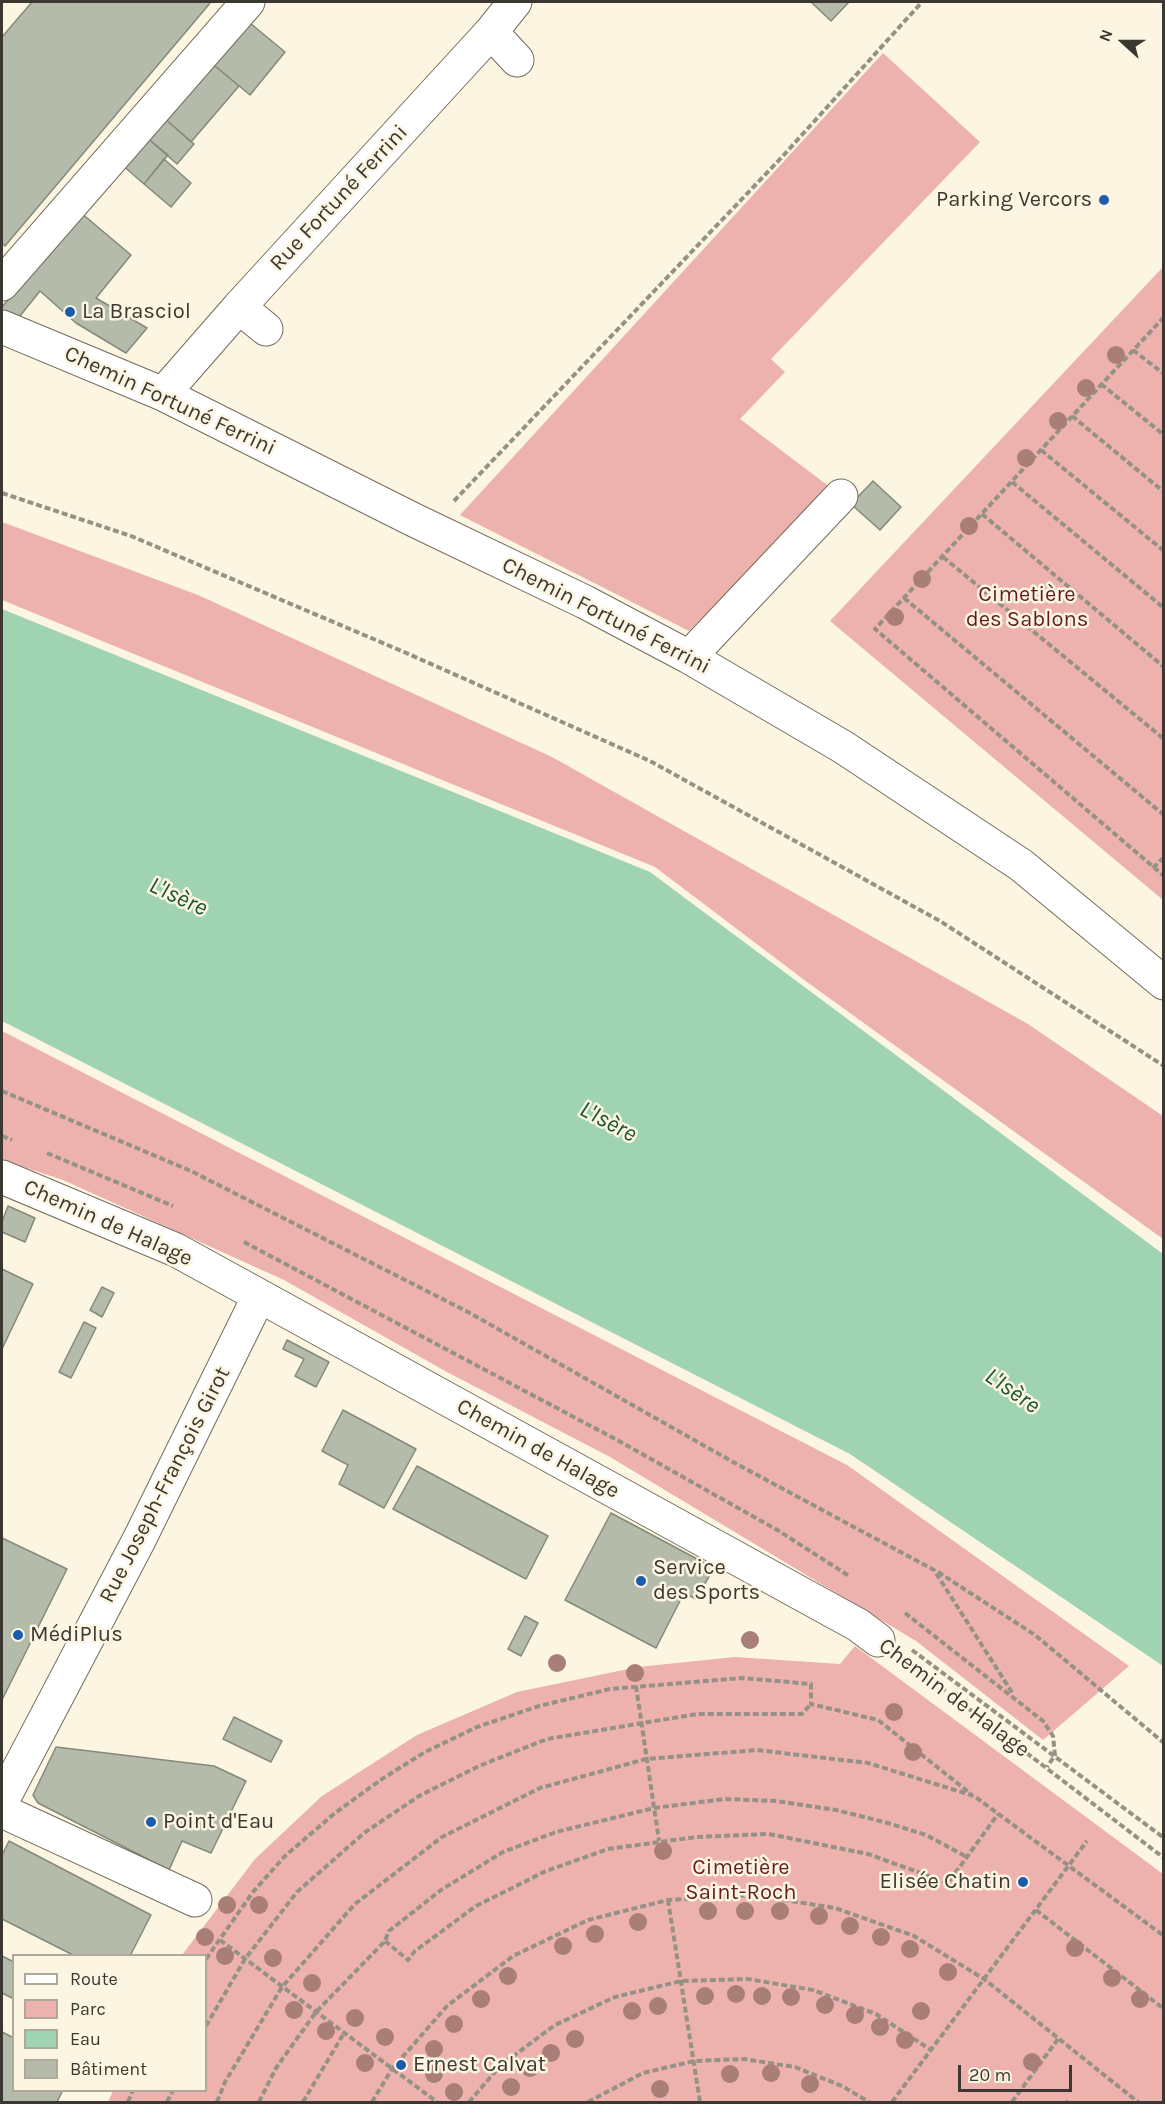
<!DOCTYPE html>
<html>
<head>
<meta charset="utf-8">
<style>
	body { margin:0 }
	#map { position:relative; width:1165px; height:2104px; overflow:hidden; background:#fcf5e2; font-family:Karla,sans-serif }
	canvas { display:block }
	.frame { position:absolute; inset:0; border:3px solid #3b3831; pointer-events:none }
	.legend { position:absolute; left:12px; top:1954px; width:195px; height:138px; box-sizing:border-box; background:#fcf5e2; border:2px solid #afa99b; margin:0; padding:8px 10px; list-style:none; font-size:18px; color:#3b3831 }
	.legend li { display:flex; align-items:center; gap:12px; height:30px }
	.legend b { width:30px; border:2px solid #afa99b }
	.north { position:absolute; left:1093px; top:12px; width:60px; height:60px; -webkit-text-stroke:4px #fcf5e2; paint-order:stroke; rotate:291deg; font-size:16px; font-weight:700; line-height:24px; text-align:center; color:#3b3831 }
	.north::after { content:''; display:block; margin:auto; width:21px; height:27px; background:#3b3831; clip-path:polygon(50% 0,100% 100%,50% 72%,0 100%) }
	.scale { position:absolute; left:958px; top:2065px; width:114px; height:27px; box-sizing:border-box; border:3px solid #3b3831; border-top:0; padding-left:8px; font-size:18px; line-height:21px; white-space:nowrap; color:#3b3831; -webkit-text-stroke:4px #fcf5e2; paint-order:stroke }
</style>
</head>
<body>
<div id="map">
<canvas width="1165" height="2104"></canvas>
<div class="frame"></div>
<ul class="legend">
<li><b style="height:8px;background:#fff"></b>Route</li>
<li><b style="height:16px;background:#edb1ae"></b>Parc</li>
<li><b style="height:16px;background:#9fd3b1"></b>Eau</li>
<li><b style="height:16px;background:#b5bbaa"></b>Bâtiment</li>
</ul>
<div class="north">N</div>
<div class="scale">20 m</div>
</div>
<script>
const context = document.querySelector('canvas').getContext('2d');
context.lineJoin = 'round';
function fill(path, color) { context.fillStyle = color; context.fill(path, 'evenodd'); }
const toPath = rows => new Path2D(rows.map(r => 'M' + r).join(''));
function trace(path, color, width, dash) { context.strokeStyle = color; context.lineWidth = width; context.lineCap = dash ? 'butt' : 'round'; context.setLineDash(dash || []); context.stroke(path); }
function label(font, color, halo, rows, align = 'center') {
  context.font = font + ' Karla,sans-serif'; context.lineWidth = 5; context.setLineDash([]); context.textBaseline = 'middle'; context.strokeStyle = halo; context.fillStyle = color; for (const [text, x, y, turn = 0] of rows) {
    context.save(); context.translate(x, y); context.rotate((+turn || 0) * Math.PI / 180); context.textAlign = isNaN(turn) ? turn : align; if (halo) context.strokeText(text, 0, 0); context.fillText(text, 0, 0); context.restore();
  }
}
fill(toPath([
	[883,53,980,142,771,359,785,372,740,419,831,488,689,631,460,515],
	[1163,267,1163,900,830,621],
	[2,522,198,595,552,757,1028,1024,1163,1116,1163,1239,807,982,655,867,2,600],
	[2,1031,847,1465,1129,1666,1043,1740,916,1641,610,1457,447,1372,284,1280,63,1180,2,1160],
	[855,1646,1163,1874,1163,2102,108,2102,113,2091,206,2090,206,1956,182,1955,255,1859,322,1796,417,1735,517,1692,638,1667,735,1657,840,1664]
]), '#edb1ae');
fill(toPath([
	[2,609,650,872,1163,1254,1163,1666,850,1454,2,1021]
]), '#9fd3b1');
const building = toPath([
	[32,2,211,2,5,246,2,243,2,37,32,2],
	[811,2,849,2,831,21,811,2],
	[250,23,285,52,250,95,214,65,250,23],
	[209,61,239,86,191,142,162,116,209,61],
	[162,116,194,144,177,164,145,136,162,116],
	[145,136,168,155,144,184,121,164,145,136],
	[164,159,191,183,171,207,144,184,164,159],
	[80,212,131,255,96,298,147,328,126,353,76,323,40,291,16,321,2,316,2,307,80,212],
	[873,481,901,507,880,530,851,504,873,481],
	[8,1206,35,1218,25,1242,2,1232,2,1222,8,1206],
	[2,1269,33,1284,2,1349,2,1269],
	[102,1287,114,1293,102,1317,90,1310,102,1287],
	[84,1322,96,1328,71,1378,59,1372,84,1322],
	[287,1340,329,1362,316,1387,295,1376,304,1359,283,1349,287,1340],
	[343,1410,416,1449,384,1508,339,1484,348,1465,322,1451,343,1410],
	[417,1466,548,1536,526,1579,393,1509,417,1466],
	[611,1513,714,1568,696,1599,684,1593,656,1648,565,1600,611,1513],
	[2,1538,67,1569,2,1700,2,1538],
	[525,1616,538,1623,521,1656,508,1649,525,1616],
	[234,1717,282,1741,271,1762,223,1739,234,1717],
	[56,1747,214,1766,246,1781,211,1853,182,1841,169,1870,38,1803,33,1795,56,1747],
	[9,1841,151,1915,130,1956,75,1956,2,1919,2,1855,9,1841],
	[2,1956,14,1962,14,1999,2,1993,2,1956],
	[2,2032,14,2038,14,2090,63,2090,57,2102,2,2102,2,2032]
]);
fill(building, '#b5bbaa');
trace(building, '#848a79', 1.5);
const minor = toPath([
	[491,32,517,60],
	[2,284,248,2],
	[239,307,266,329],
	[2,327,163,394,414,520,585,602,689,657,843,747,1021,865,1164,983],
	[163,394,239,307,491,32,515,2],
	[689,657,841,496],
	[2,1177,176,1250,858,1625,878,1640],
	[2,1801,139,1540,259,1296],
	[2,1811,195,1900]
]);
trace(minor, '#736c5c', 35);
trace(toPath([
	[1164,317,875,629,1164,876],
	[1133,350,1164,374],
	[1101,384,1164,435],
	[1072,416,1164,492],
	[1041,450,1164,551],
	[1012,482,1164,608],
	[2,493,131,536,404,652,650,761,940,921,1164,1066],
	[454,501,782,157,922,2],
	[982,514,1164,667],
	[943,557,1164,739],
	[904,598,1164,815],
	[1153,868,1164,857],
	[2,1091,191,1171,468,1312,733,1462,934,1570,1013,1694],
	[2,1136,12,1140],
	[47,1153,173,1206],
	[244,1242,619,1441,779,1531,849,1576],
	[938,1572,1035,1635,1164,1743],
	[905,1613,1043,1721,1053,1736,1055,1755,1047,1767],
	[912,1650,1164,1838],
	[905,1660,1164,1858],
	[636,1686,659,1841],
	[668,1900,700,2102],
	[1036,1910,1164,2009],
	[220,1940,437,2102],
	[385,1941,408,1960,415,1951,476,1906,546,1871,608,1849,697,1837,769,1834,868,1854,948,1883,998,1814],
	[206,1959,253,1892,285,1856,335,1813,382,1779,425,1752,477,1727,539,1706,610,1689,743,1678,811,1684,811,1704,878,1720,971,1794],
	[206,2026,245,1959,297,1892,364,1833,419,1796,479,1766,547,1739,697,1714,802,1714,811,1704],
	[128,2102,133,2090],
	[167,2102,173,2090],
	[217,2102,225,2082,282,1987,355,1904,442,1837,540,1788,646,1759,757,1750,868,1763,974,1796,1164,1936],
	[259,2102,276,2068,316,2012,385,1941,389,1931,441,1890,503,1852,556,1832,654,1808,725,1799,776,1801,836,1810,888,1823,926,1835,967,1857],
	[303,2102,344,2033],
	[372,2102,392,2069,447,2006,513,1956,588,1920,668,1900,752,1895,835,1908,914,1936,984,1979,1138,2102],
	[469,2102,500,2066,555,2025,615,1997,681,1981,748,1979,813,1990,876,2014,931,2050],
	[588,2102,643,2073,694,2061,744,2059,795,2067,842,2086,869,2102],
	[892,2102,1087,1841],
	[1012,2102,1058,2039],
	[1066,2102,1068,2102]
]), '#969185', 4, [6, 3]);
trace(minor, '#fff', 33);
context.fillStyle = '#a87e77';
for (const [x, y] of [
	[1116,355],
	[1086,388],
	[1058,421],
	[1026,458],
	[969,526],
	[922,579],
	[895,617],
	[750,1640],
	[557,1663],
	[635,1673],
	[894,1712],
	[913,1752],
	[663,1851],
	[227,1905],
	[259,1905],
	[708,1911],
	[745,1911],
	[780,1911],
	[819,1916],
	[638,1922],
	[850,1926],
	[595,1934],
	[205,1937],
	[881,1937],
	[563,1946],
	[1075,1948],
	[910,1949],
	[225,1956],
	[273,1958],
	[948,1972],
	[508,1976],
	[1112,1978],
	[312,1983],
	[736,1994],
	[705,1996],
	[762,1996],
	[791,1997],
	[481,1999],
	[1140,1999],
	[825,2005],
	[658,2006],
	[294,2010],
	[632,2011],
	[921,2011],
	[855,2015],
	[355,2018],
	[454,2024],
	[880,2027],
	[326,2031],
	[385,2037],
	[575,2039],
	[905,2040],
	[434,2049],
	[551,2053],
	[1032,2062],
	[365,2063],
	[530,2068],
	[771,2073],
	[434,2074],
	[730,2074],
	[810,2084],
	[511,2087],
	[660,2089],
	[454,2092]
]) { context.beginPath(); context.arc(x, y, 9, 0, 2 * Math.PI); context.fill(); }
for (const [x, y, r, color] of [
	[1104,200,6,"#1c5cad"],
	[70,312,6,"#1c5cad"],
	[641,1581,6,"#1c5cad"],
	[18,1635,6,"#1c5cad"],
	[151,1822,6,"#1c5cad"],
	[1023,1882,6,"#1c5cad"],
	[401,2065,6,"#1c5cad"]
]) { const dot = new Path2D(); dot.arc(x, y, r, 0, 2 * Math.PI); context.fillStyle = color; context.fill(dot); trace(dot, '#fcf5e2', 2); }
label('22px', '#3b3831', '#fcf5e2', [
	["Rue Fortuné Ferrini",339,198,-47],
	["Chemin Fortuné Ferrini",170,401,25],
	["Chemin Fortuné Ferrini",606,616,27],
	["Chemin de Halage",108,1223,24],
	["Chemin de Halage",538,1449,29],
	["Rue Joseph-François Girot",165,1485,-63],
	["Chemin de Halage",954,1698,37]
]);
label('22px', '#3b3831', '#fcf5e2', [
	["Parking Vercors",1092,200,"right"],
	["La Brasciol",82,312],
	["Service",653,1568],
	["des Sports",653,1593],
	["MédiPlus",30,1635],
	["Point d'Eau",163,1822],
	["Elisée Chatin",1011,1882,"right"],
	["Ernest Calvat",413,2065]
], 'left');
label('22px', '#631d1f', '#fcf5e2', [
	["Cimetière",1027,595],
	["des Sablons",1027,620],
	["Cimetière",741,1868],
	["Saint-Roch",741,1893]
]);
label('italic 24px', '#1a5535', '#fcf5e2', [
	["L'Isère",178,897,25],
	["L'Isère",608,1122,28],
	["L'Isère",1012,1391,35]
]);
</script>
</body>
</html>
